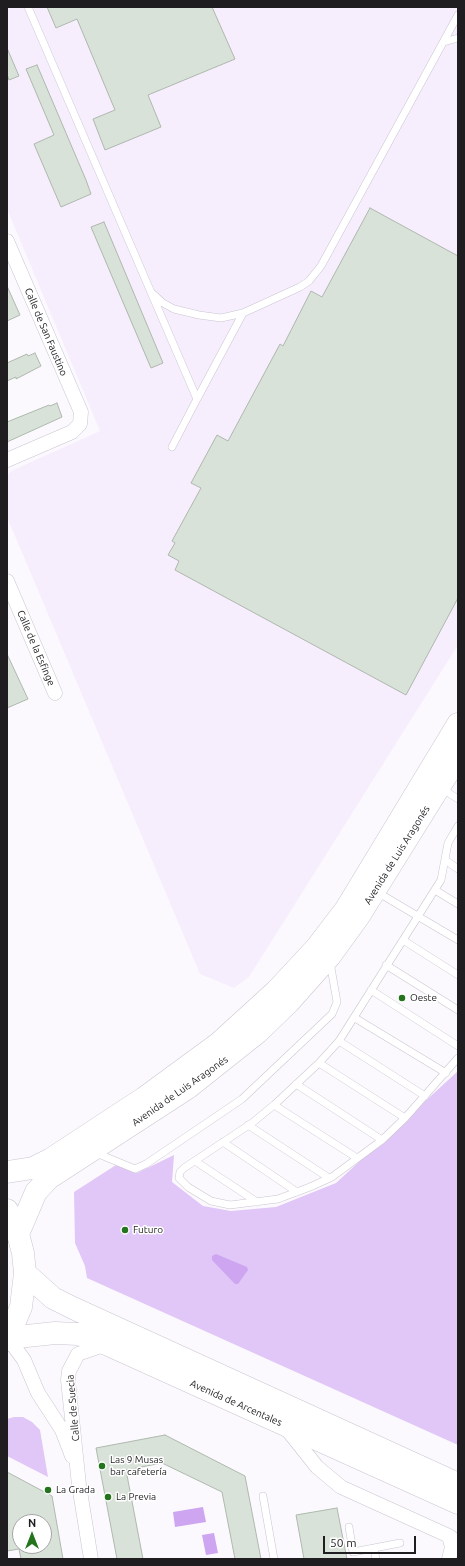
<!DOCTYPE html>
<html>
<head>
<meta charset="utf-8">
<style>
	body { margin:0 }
	#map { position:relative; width:465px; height:1566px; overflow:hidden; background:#fbf9fe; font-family:Ubuntu,sans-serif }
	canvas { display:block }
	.frame { position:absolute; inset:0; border:8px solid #1f1d20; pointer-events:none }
	.north { position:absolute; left:12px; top:1514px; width:40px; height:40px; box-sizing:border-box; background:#fff; border:1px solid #a5a5a6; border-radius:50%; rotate:0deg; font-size:11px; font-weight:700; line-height:16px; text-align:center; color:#1f1d20 }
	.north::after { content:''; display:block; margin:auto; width:14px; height:18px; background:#23741d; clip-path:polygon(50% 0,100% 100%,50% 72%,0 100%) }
	.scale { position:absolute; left:323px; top:1536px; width:93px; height:18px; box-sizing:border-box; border:2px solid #1f1d20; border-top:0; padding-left:5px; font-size:12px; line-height:14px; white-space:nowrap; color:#1f1d20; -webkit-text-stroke:3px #fff; paint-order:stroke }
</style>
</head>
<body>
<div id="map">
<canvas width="465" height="1566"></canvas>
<div class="frame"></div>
<div class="north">N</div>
<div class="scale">50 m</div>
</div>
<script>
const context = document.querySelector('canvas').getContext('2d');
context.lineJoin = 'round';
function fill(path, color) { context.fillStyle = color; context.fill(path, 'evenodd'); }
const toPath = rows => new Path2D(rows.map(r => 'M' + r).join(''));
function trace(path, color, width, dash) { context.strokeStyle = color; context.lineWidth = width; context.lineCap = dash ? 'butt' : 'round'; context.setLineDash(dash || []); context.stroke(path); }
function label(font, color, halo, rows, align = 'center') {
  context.font = font + ' Ubuntu,sans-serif'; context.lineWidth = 3; context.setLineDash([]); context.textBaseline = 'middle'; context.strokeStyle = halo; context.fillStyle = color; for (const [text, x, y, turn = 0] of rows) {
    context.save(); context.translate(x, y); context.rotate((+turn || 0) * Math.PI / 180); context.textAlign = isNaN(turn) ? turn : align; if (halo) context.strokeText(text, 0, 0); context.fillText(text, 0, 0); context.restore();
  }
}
fill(toPath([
	[7,7,458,7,458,645,249,977,234,988,200,974,7,517,7,476,11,471,100,431,7,209]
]), '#f6eefd');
fill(toPath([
	[458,1071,458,1445,87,1278,85,1266,75,1243,74,1192,116,1165,137,1173,174,1155,172,1182,203,1206,231,1211,276,1207,336,1183],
	[14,1417,23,1417,32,1422,40,1430,48,1477,7,1456,7,1419]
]), '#e0c7f7');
fill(toPath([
	[216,1254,247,1267,248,1270,238,1284,235,1284,212,1260,212,1256],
	[203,1507,206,1522,175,1527,173,1512],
	[214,1533,218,1553,206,1555,202,1535]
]), '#cda5f0');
const building = toPath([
	[47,7,212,7,235,59,148,95,161,127,105,150,93,119,115,110,77,19,56,28,47,7],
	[7,48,19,76,9,80,7,74,7,48],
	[37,65,86,180,91,194,61,207,34,144,54,135,26,69,37,65],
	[370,208,458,256,458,598,406,695,175,570,179,561,168,555,175,543,172,541,201,488,191,483,217,435,228,441,280,344,283,346,311,291,322,297,370,208],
	[104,222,163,363,151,368,91,227,104,222],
	[7,286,20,315,7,321,7,286],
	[35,353,41,366,16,379,16,377,7,381,7,363,27,354,28,356,35,353],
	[57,403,62,417,7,442,7,422,49,405,50,406,57,403],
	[7,654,28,699,7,708,7,654],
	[165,1435,245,1476,261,1559,235,1559,222,1492,162,1463,126,1470,143,1559,117,1559,96,1448,165,1435],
	[7,1472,52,1496,63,1559,21,1559,19,1549,7,1551,7,1472],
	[20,1522,44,1522,44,1546,20,1546,20,1522],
	[337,1508,347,1559,304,1559,296,1515,337,1508]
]);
fill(building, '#d9e2d8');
trace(building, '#afb8ae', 1);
const lane = toPath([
	[28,7,197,399,172,447],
	[444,42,458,38],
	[152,293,163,303,174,309,199,315,221,318,243,313,300,287,309,281,321,266,458,15],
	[197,399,243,313],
	[441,788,458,799],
	[458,826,448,843,441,880,339,1041,319,1063,274,1105,252,1123,184,1168,180,1172,179,1178,188,1187,211,1201,230,1205,278,1199,310,1187,332,1177,382,1140,405,1118,458,1058],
	[445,860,458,869],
	[435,890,458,904],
	[377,892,458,940],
	[403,940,458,975],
	[386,965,458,1010],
	[371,990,458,1046],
	[355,1018,446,1073],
	[339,1041,425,1096],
	[319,1063,405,1118],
	[296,1084,382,1140],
	[274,1105,357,1158],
	[248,1125,329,1178],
	[223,1142,297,1192],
	[96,1153,135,1169,146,1164,242,1099,332,1014,337,1002,330,962],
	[195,1161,257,1202],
	[263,1496,274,1559],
	[349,1527,353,1552,400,1543],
	[374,1548,376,1559]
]);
const street = toPath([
	[7,241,81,412,80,424,72,432,7,460],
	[7,581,55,693],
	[8,1338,24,1360,38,1393,62,1430,72,1456],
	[286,1428,317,1467,341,1487,449,1536,458,1543],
	[449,1536,452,1547,449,1559],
	[91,1559,79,1485,68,1380,69,1371,78,1354,107,1344]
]);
const primary = toPath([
	[7,1172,33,1168,51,1159,144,1098,219,1043,277,990,317,947,346,909,458,724],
	[7,1210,18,1234,23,1253,25,1273,21,1307,7,1340],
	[18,1234,36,1192,49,1178,189,1087,257,1033,289,1002,330,956,359,916,458,757],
	[25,1273,53,1298,73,1308,458,1484],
	[8,1338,55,1333,78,1334,93,1338,458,1503]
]);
trace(lane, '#cbc5d0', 8);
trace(street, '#cbc5d0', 15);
trace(primary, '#cbc5d0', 23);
trace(lane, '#fff', 7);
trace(street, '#fff', 14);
trace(primary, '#fff', 22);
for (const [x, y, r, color] of [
	[402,998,4,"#23741d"],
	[125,1230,4,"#23741d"],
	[102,1466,4,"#23741d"],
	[48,1490,4,"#23741d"],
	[108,1497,4,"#23741d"]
]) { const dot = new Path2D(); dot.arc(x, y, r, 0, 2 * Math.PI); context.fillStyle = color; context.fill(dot); trace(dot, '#fff', 1.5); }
label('10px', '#1f1d20', '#fff', [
	["Calle de San Faustino",46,332,67],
	["Calle de la Esfinge",36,648,67],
	["Avenida de Luis Aragonés",397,855,-58],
	["Avenida de Luis Aragonés",180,1091,-35],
	["Avenida de Arcentales",236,1403,24],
	["Calle de Suecia",73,1408,-95]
]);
label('10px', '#1f1d20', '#fff', [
	["Oeste",410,998],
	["Futuro",133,1230],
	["Las 9 Musas",110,1460],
	["bar cafetería",110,1472],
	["La Grada",56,1490],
	["La Previa",116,1497]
], 'left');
</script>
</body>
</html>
